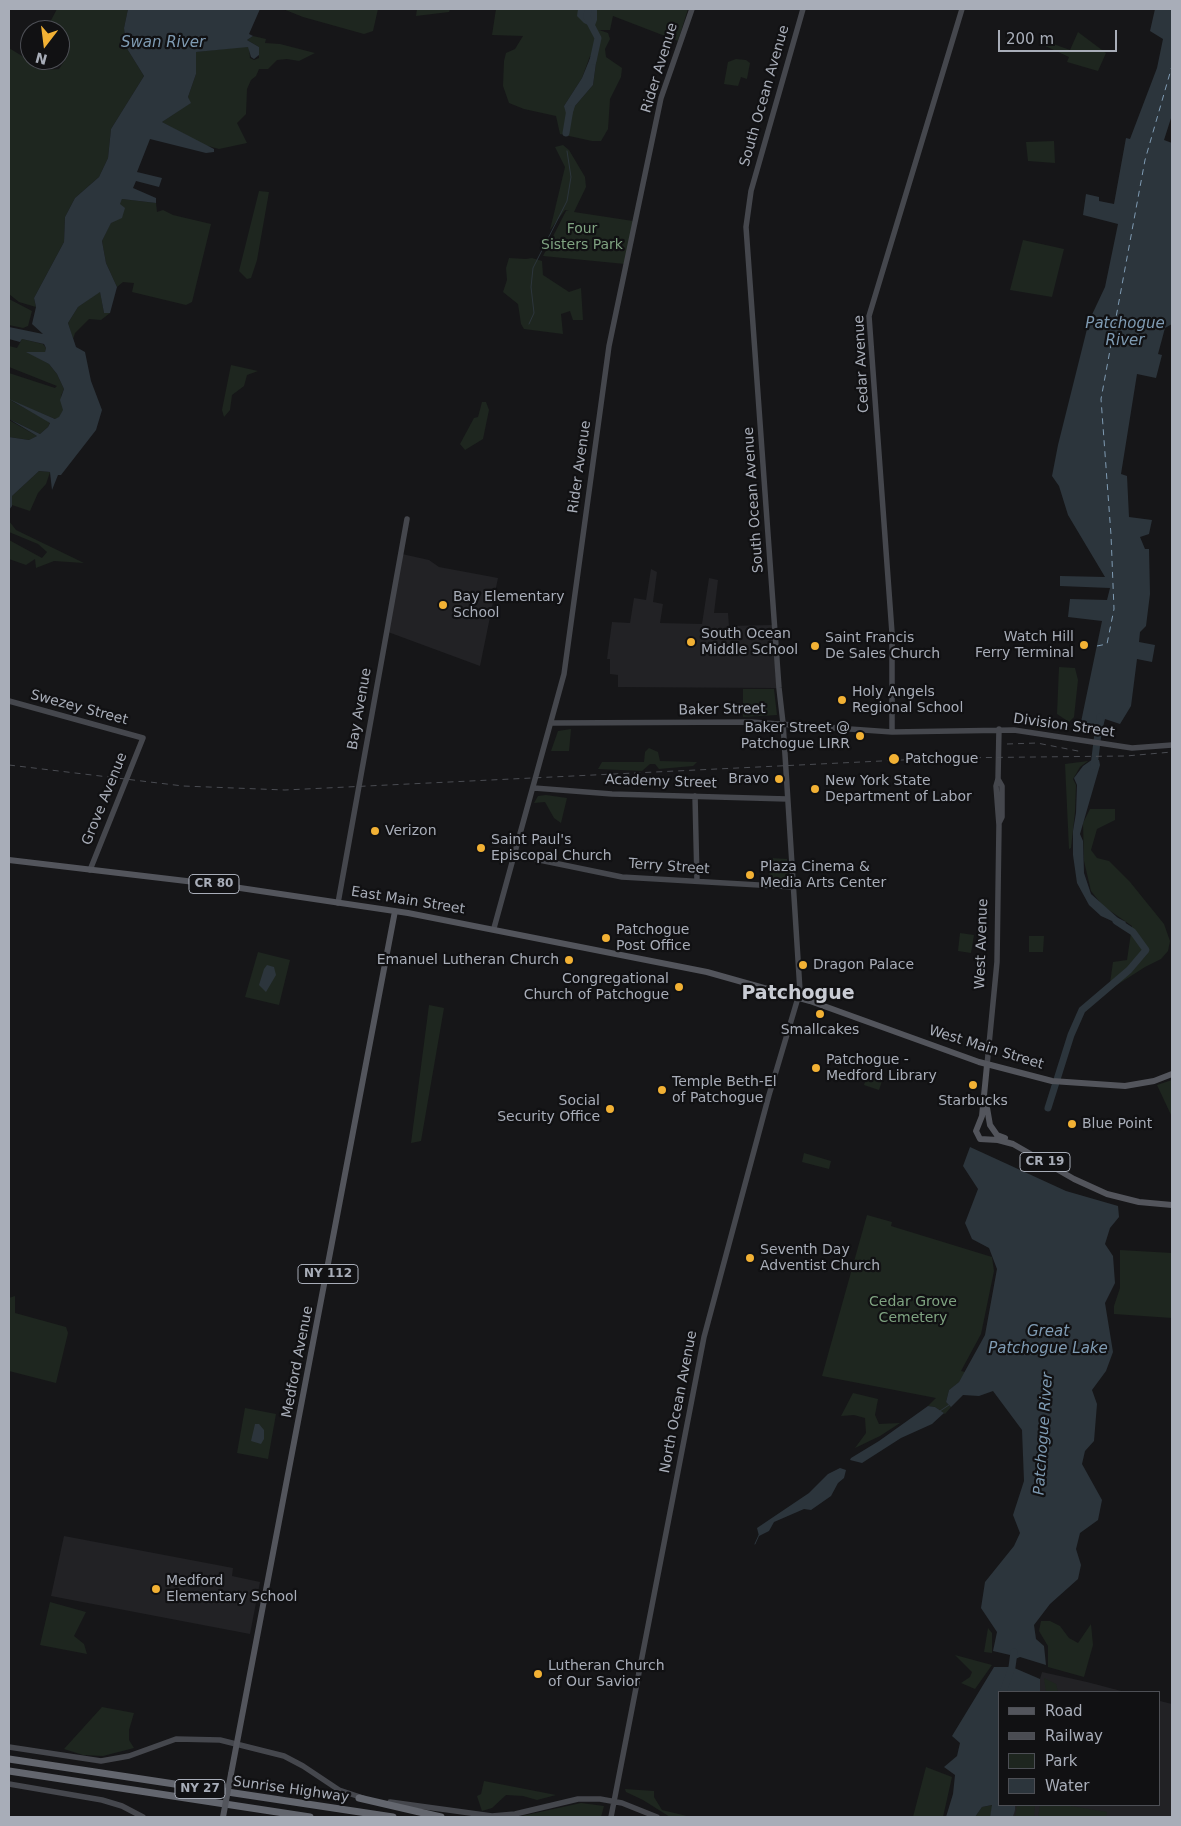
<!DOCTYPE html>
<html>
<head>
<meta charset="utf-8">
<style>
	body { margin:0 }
	#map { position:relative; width:1181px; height:1826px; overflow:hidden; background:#161618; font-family:"DejaVu Sans",sans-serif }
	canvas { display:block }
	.frame { position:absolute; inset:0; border:10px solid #a8adb8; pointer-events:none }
	.legend { position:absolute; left:998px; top:1691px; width:162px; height:115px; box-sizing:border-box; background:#111113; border:1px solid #4d4f55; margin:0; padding:6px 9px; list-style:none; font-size:15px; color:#a8adb8 }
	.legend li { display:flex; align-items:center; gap:10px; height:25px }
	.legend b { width:25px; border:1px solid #4d4f55 }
	.north { position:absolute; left:20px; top:20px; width:50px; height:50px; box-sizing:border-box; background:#111113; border:1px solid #4d4f55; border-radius:50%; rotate:195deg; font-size:14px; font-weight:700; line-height:20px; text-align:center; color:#a8adb8 }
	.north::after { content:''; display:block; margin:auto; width:18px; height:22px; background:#f2b134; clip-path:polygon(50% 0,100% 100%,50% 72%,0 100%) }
	.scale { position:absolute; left:998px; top:30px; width:119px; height:22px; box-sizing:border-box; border:2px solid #a8adb8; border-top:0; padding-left:6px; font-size:15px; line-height:18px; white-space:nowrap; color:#a8adb8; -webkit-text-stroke:4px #111113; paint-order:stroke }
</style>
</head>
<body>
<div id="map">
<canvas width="1181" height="1826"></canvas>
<div class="frame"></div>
<ul class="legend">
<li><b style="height:6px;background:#53555c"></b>Road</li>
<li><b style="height:6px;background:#4a4c52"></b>Railway</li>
<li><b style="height:14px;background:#1e261f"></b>Park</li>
<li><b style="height:14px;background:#2c353c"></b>Water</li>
</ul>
<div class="north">N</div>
<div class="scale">200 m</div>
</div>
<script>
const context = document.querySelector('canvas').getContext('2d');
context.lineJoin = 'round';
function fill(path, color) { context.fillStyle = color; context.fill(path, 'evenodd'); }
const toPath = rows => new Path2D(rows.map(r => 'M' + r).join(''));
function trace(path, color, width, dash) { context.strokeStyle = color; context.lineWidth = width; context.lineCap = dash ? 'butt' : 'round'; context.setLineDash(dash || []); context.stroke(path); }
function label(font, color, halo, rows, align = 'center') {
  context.font = font + ' "DejaVu Sans",sans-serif'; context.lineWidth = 4.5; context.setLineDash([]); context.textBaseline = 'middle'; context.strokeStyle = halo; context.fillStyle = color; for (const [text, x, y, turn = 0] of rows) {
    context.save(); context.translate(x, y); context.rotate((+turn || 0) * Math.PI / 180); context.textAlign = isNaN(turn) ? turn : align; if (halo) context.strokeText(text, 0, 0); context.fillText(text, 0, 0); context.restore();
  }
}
fill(toPath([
	[402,554,429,560,439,567,498,578,480,666,388,632],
	[651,569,657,572,653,602,663,604,660,623,702,624,709,578,718,580,714,613,728,613,729,626,772,625,777,688,618,687,618,675,610,674,610,659,607,659,612,622,630,623,634,598,646,600],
	[64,1536,233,1568,232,1576,260,1582,250,1634,51,1596],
	[1042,1672,1087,1682,1125,1692,1040,1692,1040,1679],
	[1160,1701,1172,1704,1172,1817,1013,1817,1015,1805,1160,1805]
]), '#222225');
fill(toPath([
	[57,9,128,9,124,28,126,47,144,76,111,129,108,158,99,177,75,198,65,217,64,242,34,298,36,307,19,302,9,294,9,48,45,70,59,69,65,60,67,52,60,43,60,30,46,30],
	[283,9,378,9,373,31,364,34,303,17],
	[417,9,450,9,449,12,416,16],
	[496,9,688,9,678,41,613,16,610,30,599,30,608,33,610,39,605,49,606,57,622,68,621,77,610,99,608,129,601,141,592,141,560,134,556,116,524,109,509,103,503,86,504,61,506,53,515,49,523,36,492,35],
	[590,56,597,56,593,85,575,106,564,106,582,78],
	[1078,32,1106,53,1098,71,1067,62,1069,57,1043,45,1045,41,1070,50],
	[253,36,266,39,265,43,280,44,315,53,299,61,287,59,277,60,268,69,259,69,256,76,251,80,247,89,246,114,237,123,247,143,219,149,204,145,162,122,190,103,188,97,196,74,196,52,249,46,250,58,254,60,259,58,259,47,247,40],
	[736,59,746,60,750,63,747,79,741,77,738,86,724,84,728,62],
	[1054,141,1055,163,1028,161,1026,142],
	[563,145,569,150,585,177,586,187,574,212,633,221,625,264,543,256,566,211,569,211,565,210,550,230,565,167,555,147],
	[259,191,269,192,257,260,251,278,247,279,239,271],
	[122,199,156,203,157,212,163,210,173,215,211,224,192,302,186,305,132,292,134,283,123,282,117,287,106,263,102,241],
	[1023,240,1064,249,1052,297,1010,290],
	[509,258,526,259,532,258,542,261,543,275,569,292,581,288,583,320,573,320,570,311,561,314,563,334,524,329,521,324,518,304,503,292,507,280,506,268],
	[100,291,104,313,110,313,101,320,89,319,75,333,73,339,68,323,78,307],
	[9,299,32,311,28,326,23,328,9,325],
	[22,339,43,344,46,348,45,352,28,352,49,364,57,374,64,389,61,396,64,409,59,418,55,419,10,400,50,422,48,427,40,434,9,419,9,373,55,388,57,386,9,367,9,346,17,348],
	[231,365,258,371,247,375,244,386,232,395,230,410,224,417,222,410],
	[482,402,486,402,489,410,483,439,465,450,460,444,474,418,478,417],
	[9,420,37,436,29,440,9,437],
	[39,471,50,472,46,484,38,493,30,511,12,505,12,496],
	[9,521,16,530,84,563,54,561,36,568,35,559,26,565,9,559,9,540,42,558,47,552,38,544,9,532],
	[1059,667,1075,668,1078,680,1074,717,1069,722,1057,714],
	[743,689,774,689,777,715,743,717],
	[571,729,569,751,551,751,558,731],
	[649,748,658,752,660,761,697,762,693,766,659,769,655,764,650,764,642,771,598,769,602,762,644,762,645,752],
	[1088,761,1080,767,1073,779,1076,785,1075,812,1071,848,1069,849,1065,764],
	[546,795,567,798,561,823,554,818,545,802,534,803,538,796],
	[1090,809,1115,809,1115,820,1097,829,1091,850,1097,858,1109,861,1130,882,1164,924,1170,941,1168,951,1161,959,1145,967,1109,990,1113,962,1127,960,1132,926,1103,906,1091,891,1084,861,1083,823],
	[770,858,787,859,788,884,769,883],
	[960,933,974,935,971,953,958,951],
	[1029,936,1044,936,1043,952,1029,952],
	[258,952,290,960,279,1005,245,997],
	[429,1005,444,1008,421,1141,411,1143],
	[868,1071,884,1075,879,1090,864,1085],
	[1172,1080,1172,1117,1157,1085],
	[804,1153,831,1161,829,1169,802,1162],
	[867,1215,892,1222,891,1226,992,1257,994,1271,981,1334,961,1371,965,1372,959,1382,949,1390,946,1402,951,1407,945,1414,935,1407,928,1406,936,1398,822,1376],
	[1120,1250,1172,1253,1172,1318,1114,1314,1114,1306,1120,1288],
	[15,1296,15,1313,66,1327,68,1333,56,1383,9,1371,9,1298],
	[853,1393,878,1399,875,1415,879,1424,900,1423,880,1436,855,1448,866,1433,865,1418,854,1415,841,1416],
	[245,1408,276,1414,268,1459,237,1453],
	[50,1602,86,1612,74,1636,84,1644,87,1654,40,1645],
	[1041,1621,1050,1621,1060,1626,1069,1638,1078,1643,1091,1624,1093,1645,1084,1677,1048,1667,1048,1646,1039,1631],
	[988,1628,992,1633,992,1653,984,1652],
	[955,1655,992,1665,975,1689,961,1683,970,1677,972,1672],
	[1044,1678,1056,1684,1058,1692,1046,1692],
	[102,1707,134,1713,129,1730,129,1740,134,1748,103,1756,83,1755,64,1749],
	[926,1767,952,1777,943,1817,913,1817],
	[484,1781,556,1795,537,1800,523,1796,506,1795,492,1808,482,1811,477,1796,481,1794],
	[625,1789,654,1791,654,1797,662,1810,691,1817,670,1817,643,1800,626,1792],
	[581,1803,604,1806,601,1817,517,1817],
	[993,1805,990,1817,975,1817,982,1807],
	[1017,1805,1035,1805,1034,1817,1015,1817],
	[1040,1805,1065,1805,1107,1812,1106,1817,1038,1817]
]), '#1e261f');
fill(toPath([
	[128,9,260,9,249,34,253,36,247,40,259,47,259,55,254,59,251,57,248,47,196,52,196,74,188,97,191,103,162,122,214,149,214,152,206,153,150,139,137,172,162,178,159,187,136,181,133,188,156,198,156,203,122,199,120,204,125,208,122,218,111,223,102,241,106,263,117,287,110,313,104,313,100,292,78,307,68,323,76,347,85,352,91,381,102,410,96,430,61,475,58,475,52,490,50,472,39,471,12,496,12,506,9,510,9,437,29,440,37,436,9,419,40,434,48,427,50,423,9,399,55,419,59,417,63,410,60,400,64,389,57,374,49,364,26,352,45,352,46,348,44,344,22,339,20,342,9,339,9,327,43,334,32,324,36,307,34,298,64,242,65,217,75,198,99,177,108,158,111,129,144,76,126,47,124,28],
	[578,9,597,9,597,20,594,28,584,23,577,16],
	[1155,9,1172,9,1172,115,1164,140,1172,143,1172,324,1165,328,1158,354,1162,355,1156,378,1137,374,1121,474,1127,476,1129,517,1152,520,1149,534,1140,537,1145,549,1149,549,1150,594,1146,626,1140,632,1139,642,1155,645,1152,662,1137,659,1131,706,1120,724,1105,719,1103,727,1081,722,1102,621,1068,617,1070,599,1107,600,1110,588,1060,586,1060,576,1105,577,1068,515,1059,486,1052,476,1058,445,1089,321,1105,287,1118,224,1083,215,1086,194,1099,197,1099,201,1114,204,1126,138,1130,139,1157,68,1163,39,1150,31],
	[593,51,597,56,593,85,575,106,571,118,567,117,564,106,582,78],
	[1093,759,1099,760,1100,765,1080,834,1083,841,1084,873,1091,894,1118,918,1126,922,1123,926,1101,916,1089,905,1077,883,1073,855,1073,831,1076,813,1077,785,1074,778,1083,766],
	[267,965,274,967,276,975,266,992,259,985,264,969],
	[970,1147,1066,1191,1118,1206,1119,1217,1110,1228,1105,1244,1113,1256,1115,1283,1105,1303,1113,1352,1106,1371,1092,1390,1097,1404,1094,1441,1085,1451,1082,1464,1102,1500,1098,1520,1080,1533,1076,1549,1081,1565,1078,1579,1050,1604,1034,1625,1036,1639,1044,1646,1046,1665,1020,1657,1013,1660,1010,1655,993,1651,997,1632,981,1608,985,1582,1014,1546,1020,1533,1013,1515,1024,1481,1022,1430,993,1391,979,1396,963,1395,951,1407,946,1402,949,1390,959,1382,985,1335,997,1269,989,1248,972,1239,965,1223,978,1189,963,1166],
	[928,1406,935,1407,944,1413,932,1424,901,1438,862,1463,850,1460,851,1458,879,1441],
	[255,1424,259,1424,264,1430,264,1439,261,1444,251,1441],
	[840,1468,846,1470,844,1478,838,1483,831,1496,811,1510,804,1509,774,1522,769,1531,759,1536,757,1528,809,1493,828,1474],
	[994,1667,1012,1667,1040,1679,1040,1692,1000,1692,1000,1805,1015,1805,1015,1810,1013,1817,990,1817,992,1805,982,1807,975,1817,946,1817,953,1794,955,1775,944,1767,957,1756,960,1743,952,1736]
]), '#2c353c');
trace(toPath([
	[529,324,534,313,531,287,533,268,567,201,571,177,567,151],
	[940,1411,949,1405],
	[755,1544,759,1535]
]), '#2c353c', 1);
trace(toPath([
	[588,9,587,17,598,38,593,61],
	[566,133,570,109],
	[1094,766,1100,717],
	[1048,1108,1071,1035,1082,1010,1129,970,1146,950,1133,932,1116,921],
	[1003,1692,1012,1667,1014,1652]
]), '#2c353c', 7);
trace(toPath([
	[1097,646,1107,644,1114,609,1111,535,1101,399,1145,160,1172,66]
]), '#7f9bb3', 1, [6, 5]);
trace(toPath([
	[9,701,143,738,90,870],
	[552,723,751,722,892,732,1014,730,1132,748,1172,745],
	[892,732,892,633,869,316,962,9],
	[998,779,1002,786,1002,817,999,823],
	[534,788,612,794,787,799],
	[695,796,697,881],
	[515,855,622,877,793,887],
	[338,903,407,519],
	[494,928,564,674,609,346,661,98,692,9],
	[987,1065,997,962,999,825,996,786,998,779,999,729],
	[9,1747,101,1761,129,1756,176,1739,220,1740,284,1756,303,1766,339,1790,363,1798],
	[9,1784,102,1800,122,1806,143,1817],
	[390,1802,492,1816,515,1814,578,1799,600,1799,622,1803,657,1817],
	[611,1817,704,1337,769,1095,800,991,783,723,779,688,746,227,751,191,803,9]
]), '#45474d', 5.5);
trace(toPath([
	[9,860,220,885,408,913,707,972,810,1001,979,1062,1052,1081,1125,1086,1154,1081,1172,1074],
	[987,1065,982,1116,976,1131,980,1139,998,1140,1013,1144,1074,1179,1107,1194,1139,1202,1172,1205],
	[986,1102,990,1125,997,1135,1005,1138],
	[231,1774,395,911]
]), '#53555c', 6);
trace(toPath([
	[9,1759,393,1817],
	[9,1771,310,1817],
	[359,1798,441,1817]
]), '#63666e', 7);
trace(toPath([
	[1007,744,1037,743,1083,752],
	[9,765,183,786,285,790,943,758,1126,756,1172,752]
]), '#4a4c52', 1, [6, 5]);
trace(toPath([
	[223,1817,231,1774]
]), '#53555c', 6);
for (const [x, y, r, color] of [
	[443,605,5,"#f2b134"],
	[691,642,5,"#f2b134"],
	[1084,645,5,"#f2b134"],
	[815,646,5,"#f2b134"],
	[842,700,5,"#f2b134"],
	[860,736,5,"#f2b134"],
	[894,759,6,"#f2b134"],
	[779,779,5,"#f2b134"],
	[815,789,5,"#f2b134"],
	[375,831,5,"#f2b134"],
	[481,848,5,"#f2b134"],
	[750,875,5,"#f2b134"],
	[606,938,5,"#f2b134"],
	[569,960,5,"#f2b134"],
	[803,965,5,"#f2b134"],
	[679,987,5,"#f2b134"],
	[820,1014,5,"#f2b134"],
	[816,1068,5,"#f2b134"],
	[973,1085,5,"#f2b134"],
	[662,1090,5,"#f2b134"],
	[610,1109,5,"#f2b134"],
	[1072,1124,5,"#f2b134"],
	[750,1258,5,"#f2b134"],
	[156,1589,5,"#f2b134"],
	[538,1674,5,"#f2b134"]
]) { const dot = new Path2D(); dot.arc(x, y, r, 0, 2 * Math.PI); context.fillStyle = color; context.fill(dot); trace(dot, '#111113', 2); }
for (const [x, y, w] of [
	[214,884,50],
	[1045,1162,50],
	[328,1274,60],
	[200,1789,50]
]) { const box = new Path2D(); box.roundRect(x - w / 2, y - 9.5, w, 19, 4); context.fillStyle = '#111113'; context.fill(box); trace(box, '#a8adb8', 1); }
label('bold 12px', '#a8adb8', null, [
	["CR 80",214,884],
	["CR 19",1045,1162],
	["NY 112",328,1274],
	["NY 27",200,1789]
]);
label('14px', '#a8adb8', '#111113', [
	["Rider Avenue",660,68,-73],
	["South Ocean Avenue",765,96,-74],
	["Cedar Avenue",862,364,-93],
	["Rider Avenue",580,467,-82],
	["South Ocean Avenue",754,500,-94],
	["Swezey Street",79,708,15],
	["Bay Avenue",360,709,-80],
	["Baker Street",722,710,-1],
	["Division Street",1064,726,8],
	["Academy Street",661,782,2],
	["Grove Avenue",105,799,-68],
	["Terry Street",669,867,4],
	["East Main Street",408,901,9],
	["West Avenue",982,944,-88],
	["West Main Street",986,1048,17],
	["Medford Avenue",298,1362,-79],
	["North Ocean Avenue",679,1402,-79],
	["Sunrise Highway",291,1790,8]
]);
label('14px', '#7fa381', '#111113', [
	["Four",582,229],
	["Sisters Park",582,245],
	["Cedar Grove",913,1302],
	["Cemetery",913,1318]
]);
label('14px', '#a8adb8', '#111113', [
	["Bay Elementary",453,597],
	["School",453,613],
	["South Ocean",701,634],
	["Middle School",701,650],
	["Watch Hill",1074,637,"right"],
	["Ferry Terminal",1074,653,"right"],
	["Saint Francis",825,638],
	["De Sales Church",825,654],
	["Holy Angels",852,692],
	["Regional School",852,708],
	["Baker Street @",850,728,"right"],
	["Patchogue LIRR",850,744,"right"],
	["Patchogue",905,759],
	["Bravo",769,779,"right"],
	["New York State",825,781],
	["Department of Labor",825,797],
	["Verizon",385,831],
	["Saint Paul's",491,840],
	["Episcopal Church",491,856],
	["Plaza Cinema &",760,867],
	["Media Arts Center",760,883],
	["Patchogue",616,930],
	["Post Office",616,946],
	["Emanuel Lutheran Church",559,960,"right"],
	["Dragon Palace",813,965],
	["Congregational",669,979,"right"],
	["Church of Patchogue",669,995,"right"],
	["Smallcakes",820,1030,"center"],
	["Patchogue -",826,1060],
	["Medford Library",826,1076],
	["Temple Beth-El",672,1082],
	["of Patchogue",672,1098],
	["Social",600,1101,"right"],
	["Security Office",600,1117,"right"],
	["Starbucks",973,1101,"center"],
	["Blue Point",1082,1124],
	["Seventh Day",760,1250],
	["Adventist Church",760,1266],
	["Medford",166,1581],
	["Elementary School",166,1597],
	["Lutheran Church",548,1666],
	["of Our Savior",548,1682]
], 'left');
label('italic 15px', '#7f9bb3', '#111113', [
	["Swan River",163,43],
	["Patchogue",1125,324],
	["River",1125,341],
	["Great",1048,1332],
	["Patchogue Lake",1048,1349],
	["Patchogue River",1044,1434,-86]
]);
label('bold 19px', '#c9ccd4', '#111113', [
	["Patchogue",798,994]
]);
</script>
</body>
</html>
